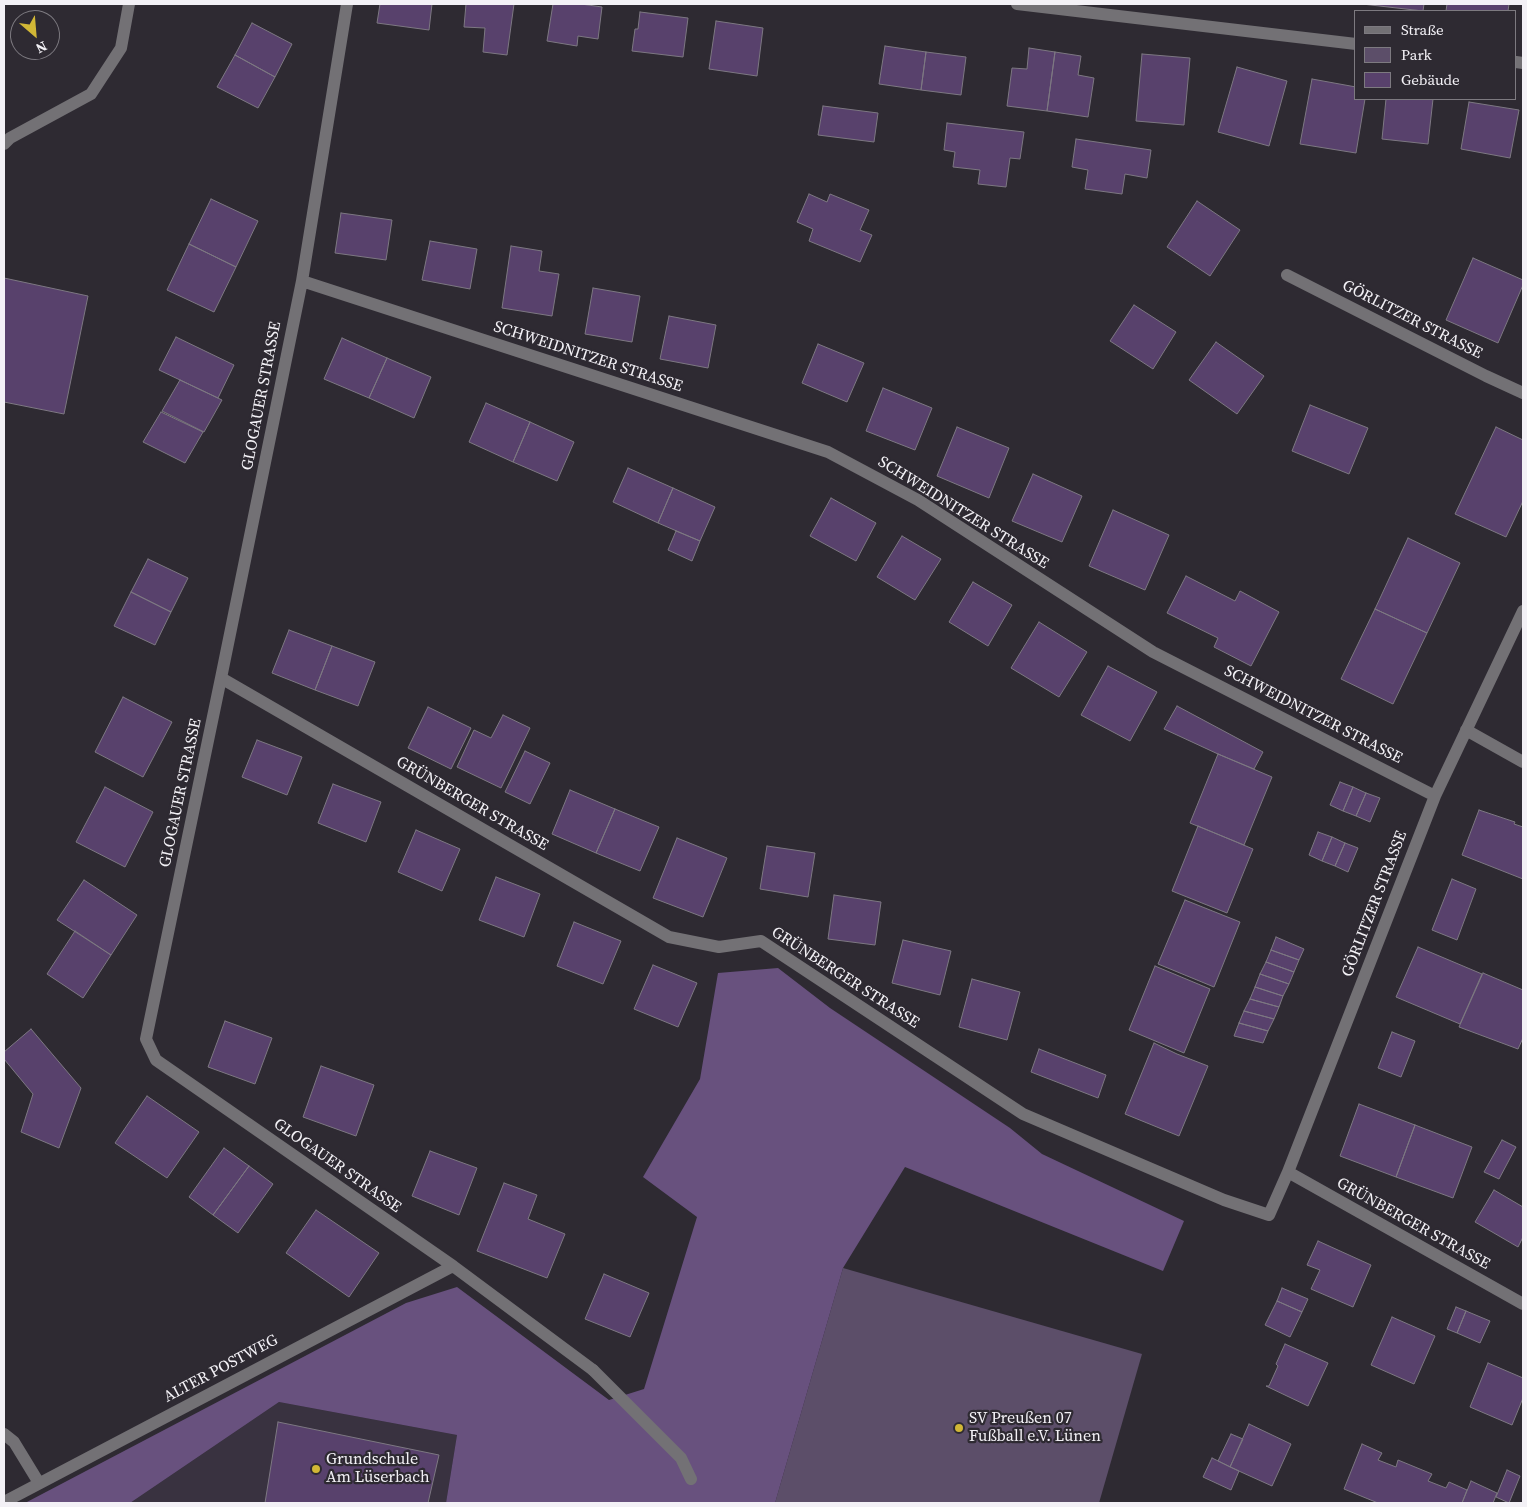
<!DOCTYPE html>
<html>
<head>
<meta charset="utf-8">
<style>
	body { margin:0 }
	#map { position:relative; width:1527px; height:1507px; overflow:hidden; background:#2e2a32; font-family:"Source Serif 4",serif }
	canvas { display:block }
	.frame { position:absolute; inset:0; border:5px solid #f3f1f6; pointer-events:none }
	.legend { position:absolute; left:1354px; top:10px; width:162px; height:90px; box-sizing:border-box; background:#2e2a32; border:1px solid #7d7a80; margin:0; padding:6px 9px; list-style:none; font-size:15px; color:#f3f1f6 }
	.legend li { display:flex; align-items:center; gap:10px; height:25px }
	.legend b { width:25px; border:1px solid #7d7a80 }
	.north { position:absolute; left:10px; top:10px; width:50px; height:50px; box-sizing:border-box; background:#2e2a32; border:1px solid #7d7a80; border-radius:50%; rotate:153deg; font-size:14px; font-weight:700; line-height:20px; text-align:center; color:#f3f1f6 }
	.north::after { content:''; display:block; margin:auto; width:18px; height:22px; background:#d1b736; clip-path:polygon(50% 0,100% 100%,50% 72%,0 100%) }
</style>
</head>
<body>
<div id="map">
<canvas width="1527" height="1507"></canvas>
<div class="frame"></div>
<ul class="legend">
<li><b style="height:6px;background:#737175"></b>Straße</li>
<li><b style="height:14px;background:#5c4e69"></b>Park</li>
<li><b style="height:14px;background:#58416c"></b>Gebäude</li>
</ul>
<div class="north">N</div>
</div>
<script>
const context = document.querySelector('canvas').getContext('2d');
context.lineJoin = 'round';
function fill(path, color) { context.fillStyle = color; context.fill(path, 'evenodd'); }
const toPath = rows => new Path2D(rows.map(r => 'M' + r).join(''));
function trace(path, color, width, dash) { context.strokeStyle = color; context.lineWidth = width; context.lineCap = dash ? 'butt' : 'round'; context.setLineDash(dash || []); context.stroke(path); }
function label(font, color, halo, rows, align = 'center') {
  context.font = font + ' "Source Serif 4",serif'; context.lineWidth = 4.5; context.setLineDash([]); context.textBaseline = 'middle'; context.strokeStyle = halo; context.fillStyle = color; for (const [text, x, y, turn = 0] of rows) {
    context.save(); context.translate(x, y); context.rotate((+turn || 0) * Math.PI / 180); context.textAlign = isNaN(turn) ? turn : align; if (halo) context.strokeText(text, 0, 0); context.fillText(text, 0, 0); context.restore();
  }
}
fill(toPath([
	[279,1402,457,1435,446,1503,130,1503]
]), '#393240');
fill(toPath([
	[843,1268,1142,1354,1099,1503,775,1503]
]), '#5c4e69');
fill(toPath([
	[778,968,830,1008,1010,1128,1042,1154,1184,1221,1163,1271,905,1167,843,1268,775,1503,446,1503,457,1435,279,1402,130,1503,25,1503,406,1303,457,1287,609,1400,644,1389,697,1217,643,1177,700,1079,718,973]
]), '#68517e');
const building = toPath([
	[380,4,432,4,429,30,377,23,380,4],
	[466,4,514,4,507,55,483,52,485,28,464,27,466,4],
	[553,4,581,4,602,7,598,39,578,36,577,46,547,41,553,4],
	[1362,4,1424,4,1423,11,1362,4],
	[1447,4,1509,4,1508,11,1446,11,1447,4],
	[640,12,688,18,683,57,632,51,635,29,638,29,640,12],
	[716,21,763,28,757,76,709,69,716,21],
	[252,23,292,44,275,77,235,55,252,23],
	[885,46,926,52,921,90,879,84,885,46],
	[1029,48,1055,52,1047,111,1007,106,1012,68,1027,69,1029,48],
	[926,52,966,57,961,95,921,90,926,52],
	[1055,52,1081,56,1078,75,1094,78,1088,117,1047,111,1055,52],
	[1142,54,1190,58,1184,125,1136,121,1142,54],
	[235,55,275,77,258,108,217,87,235,55],
	[1237,67,1287,81,1269,146,1218,132,1237,67],
	[1312,79,1356,87,1356,99,1365,99,1356,153,1300,144,1312,79],
	[1386,99,1433,99,1428,144,1382,139,1386,99],
	[1469,102,1519,110,1510,158,1461,149,1469,102],
	[823,106,878,113,874,142,818,135,823,106],
	[947,123,1024,132,1020,159,1010,158,1006,187,978,184,980,170,953,167,955,152,944,150,947,123],
	[1076,139,1151,150,1147,178,1125,174,1122,194,1085,189,1088,170,1072,167,1076,139],
	[809,194,827,202,830,194,869,210,860,230,872,235,860,262,809,241,813,229,797,222,809,194],
	[211,199,258,221,236,267,189,244,211,199],
	[1197,201,1240,230,1210,276,1167,247,1197,201],
	[341,213,392,220,386,260,335,253,341,213],
	[430,241,477,249,470,289,422,280,430,241],
	[189,244,236,267,214,312,167,290,189,244],
	[511,246,542,251,539,271,559,274,552,316,502,308,511,246],
	[1473,258,1523,280,1523,285,1498,343,1446,320,1473,258],
	[4,278,88,296,64,414,4,402,4,278],
	[593,288,640,296,632,342,585,334,593,288],
	[1134,305,1176,332,1153,369,1110,341,1134,305],
	[669,316,716,325,708,368,660,359,669,316],
	[176,337,234,365,218,398,159,370,176,337],
	[342,338,387,358,369,398,324,379,342,338],
	[1216,342,1264,376,1237,414,1189,380,1216,342],
	[818,344,864,363,847,402,802,383,818,344],
	[387,358,431,377,414,418,369,398,387,358],
	[180,380,222,400,204,432,162,411,180,380],
	[883,388,932,408,915,450,866,431,883,388],
	[486,403,530,422,513,462,469,442,486,403],
	[1310,405,1368,428,1349,474,1292,451,1310,405],
	[161,412,203,432,185,463,143,442,161,412],
	[530,422,574,442,557,481,513,462,530,422],
	[957,427,1009,448,989,498,937,476,957,427],
	[1496,427,1523,440,1523,501,1506,537,1455,514,1496,427],
	[628,468,673,488,658,523,613,502,628,468],
	[1033,474,1082,496,1062,542,1012,521,1033,474],
	[673,488,715,507,700,541,658,523,673,488],
	[831,498,876,523,856,561,810,536,831,498],
	[1113,510,1169,535,1145,590,1089,566,1113,510],
	[676,531,700,541,692,561,668,550,676,531],
	[902,536,941,559,915,600,877,577,902,536],
	[1408,538,1460,563,1427,633,1375,609,1408,538],
	[148,559,188,578,171,612,131,592,148,559],
	[1186,576,1235,601,1240,591,1279,612,1251,666,1214,647,1218,638,1167,613,1186,576],
	[973,582,1012,605,988,646,949,622,973,582],
	[131,592,171,612,155,645,114,626,131,592],
	[1375,609,1427,633,1393,704,1341,679,1375,609],
	[1039,622,1087,652,1059,697,1011,668,1039,622],
	[289,630,332,646,315,690,272,673,289,630],
	[332,646,375,662,358,706,315,690,332,646],
	[1108,666,1157,692,1130,741,1081,715,1108,666],
	[123,697,172,722,143,777,95,752,123,697],
	[1177,706,1263,752,1254,769,1218,754,1164,729,1177,706],
	[428,707,471,728,451,769,408,748,428,707],
	[503,715,530,728,501,788,457,767,474,730,491,738,503,715],
	[257,740,302,757,287,795,242,777,257,740],
	[525,751,550,763,530,804,505,792,525,751],
	[1218,754,1272,777,1244,845,1190,823,1218,754],
	[1340,782,1353,787,1343,811,1330,805,1340,782],
	[333,784,381,802,366,842,318,823,333,784],
	[105,787,153,812,125,867,76,842,105,787],
	[1353,787,1366,793,1356,816,1343,811,1353,787],
	[570,790,615,809,596,853,552,834,570,790],
	[1366,793,1380,798,1370,822,1356,816,1366,793],
	[615,809,659,827,640,871,596,853,615,809],
	[1479,810,1515,822,1514,824,1523,827,1523,879,1462,855,1479,810],
	[1198,826,1253,849,1227,913,1172,891,1198,826],
	[416,830,460,849,442,891,398,872,416,830],
	[1318,832,1332,837,1322,861,1309,855,1318,832],
	[1332,837,1345,843,1335,866,1322,861,1332,837],
	[677,838,727,858,703,917,653,898,677,838],
	[1345,843,1358,848,1348,872,1335,866,1345,843],
	[767,846,815,853,808,897,760,889,767,846],
	[496,877,540,894,524,937,479,920,496,877],
	[1452,879,1476,889,1457,940,1432,930,1452,879],
	[84,880,137,915,111,955,57,920,84,880],
	[834,895,881,902,875,945,828,939,834,895],
	[1185,900,1240,922,1214,987,1158,964,1185,900],
	[574,922,621,941,603,984,557,966,574,922],
	[75,931,111,955,83,998,47,974,75,931],
	[1276,937,1304,949,1299,960,1271,950,1276,937],
	[903,940,951,951,940,995,892,983,903,940],
	[1418,947,1482,974,1460,1024,1396,997,1418,947],
	[1271,950,1299,960,1294,972,1266,962,1271,950],
	[1266,962,1294,972,1289,984,1260,974,1266,962],
	[653,965,697,983,678,1027,634,1009,653,965],
	[1155,966,1210,989,1184,1053,1129,1030,1155,966],
	[1483,973,1523,990,1523,1038,1518,1049,1459,1027,1483,973],
	[1260,974,1289,984,1283,996,1255,987,1260,974],
	[972,979,1020,992,1007,1040,959,1027,972,979],
	[1255,987,1283,996,1279,1007,1250,999,1255,987],
	[1250,999,1279,1007,1274,1019,1244,1011,1250,999],
	[1244,1011,1274,1019,1268,1031,1239,1023,1244,1011],
	[225,1021,272,1038,255,1084,208,1067,225,1021],
	[1239,1023,1268,1031,1263,1043,1234,1036,1239,1023],
	[31,1029,81,1088,59,1148,21,1132,33,1094,4,1059,4,1052,31,1029],
	[1392,1032,1415,1041,1401,1077,1378,1068,1392,1032],
	[1154,1043,1177,1054,1208,1066,1179,1136,1125,1114,1154,1043],
	[1039,1049,1106,1075,1098,1098,1031,1072,1039,1049],
	[321,1066,374,1085,356,1136,303,1117,321,1066],
	[147,1096,199,1132,167,1178,115,1143,147,1096],
	[1359,1104,1415,1125,1396,1177,1340,1156,1359,1104],
	[1415,1125,1472,1147,1453,1198,1396,1177,1415,1125],
	[1502,1140,1516,1147,1499,1179,1484,1172,1502,1140],
	[224,1148,249,1166,213,1215,189,1197,224,1148],
	[430,1151,477,1168,459,1215,412,1196,430,1151],
	[249,1166,273,1184,238,1233,213,1215,249,1166],
	[504,1183,537,1195,528,1219,565,1234,547,1278,477,1251,504,1183],
	[1494,1190,1523,1207,1523,1237,1518,1247,1475,1222,1494,1190],
	[316,1210,379,1253,349,1297,286,1253,316,1210],
	[1318,1241,1371,1265,1353,1307,1311,1289,1320,1270,1307,1265,1318,1241],
	[604,1274,649,1293,630,1337,585,1319,604,1274],
	[1282,1288,1308,1299,1302,1312,1277,1301,1282,1288],
	[1277,1301,1302,1312,1290,1337,1265,1325,1277,1301],
	[1456,1307,1466,1311,1457,1333,1447,1329,1456,1307],
	[1466,1311,1490,1321,1480,1343,1457,1333,1466,1311],
	[1392,1317,1435,1336,1414,1384,1371,1365,1392,1317],
	[1285,1344,1328,1363,1308,1406,1266,1386,1269,1386,1278,1366,1276,1364,1285,1344],
	[1488,1363,1523,1378,1523,1398,1512,1425,1470,1407,1488,1363],
	[278,1422,439,1455,428,1503,265,1503,278,1422],
	[1249,1424,1291,1444,1272,1486,1230,1467,1249,1424],
	[1231,1434,1243,1439,1230,1467,1218,1461,1231,1434],
	[1362,1444,1382,1453,1378,1460,1396,1467,1398,1460,1432,1474,1428,1481,1446,1488,1449,1482,1467,1490,1462,1503,1378,1503,1344,1489,1362,1444],
	[1212,1458,1239,1471,1231,1490,1203,1477,1212,1458],
	[1507,1470,1520,1476,1509,1503,1496,1497,1507,1470],
	[1471,1481,1497,1493,1493,1503,1462,1503,1471,1481]
]);
fill(building, '#58416c');
trace(building, '#7d7882', 1);
trace(toPath([
	[4,144,10,138,91,94,121,48,129,4],
	[1287,275,1486,376,1523,393],
	[593,1370,681,1458,691,1479],
	[4,1434,14,1442,39,1483]
]), '#737175', 12);
trace(toPath([
	[347,4,302,281,221,678,146,1039,156,1060,453,1266,593,1370],
	[1017,4,1356,44],
	[1516,62,1523,63],
	[302,281,828,452,918,500,1153,652,1435,796],
	[221,678,669,937,719,947,761,941,1023,1114,1224,1200,1269,1215,1288,1172,1435,796,1523,611],
	[1466,730,1523,762],
	[1288,1172,1523,1304],
	[4,1502,453,1266]
]), '#737175', 12);
for (const [x, y, r, color] of [
	[959,1428,5,"#d1b736"],
	[316,1469,5,"#d1b736"]
]) { const dot = new Path2D(); dot.arc(x, y, r, 0, 2 * Math.PI); context.fillStyle = color; context.fill(dot); trace(dot, '#2e2a32', 2); }
label('16px', '#f3f1f6', '#2e2a32', [
	["GÖRLITZER STRASSE",1412,320,27],
	["SCHWEIDNITZER STRASSE",588,357,18],
	["GLOGAUER STRASSE",262,396,-79],
	["SCHWEIDNITZER STRASSE",963,513,32],
	["SCHWEIDNITZER STRASSE",1313,715,27],
	["GLOGAUER STRASSE",181,793,-78],
	["GRÜNBERGER STRASSE",472,804,30],
	["GÖRLITZER STRASSE",1375,904,-69],
	["GRÜNBERGER STRASSE",845,978,33],
	["GLOGAUER STRASSE",337,1166,35],
	["GRÜNBERGER STRASSE",1413,1224,29],
	["ALTER POSTWEG",221,1369,-28]
]);
label('16px', '#f3f1f6', '#2e2a32', [
	["SV Preußen 07",969,1419],
	["Fußball e.V. Lünen",969,1437],
	["Grundschule",326,1460],
	["Am Lüserbach",326,1478]
], 'left');
</script>
</body>
</html>
